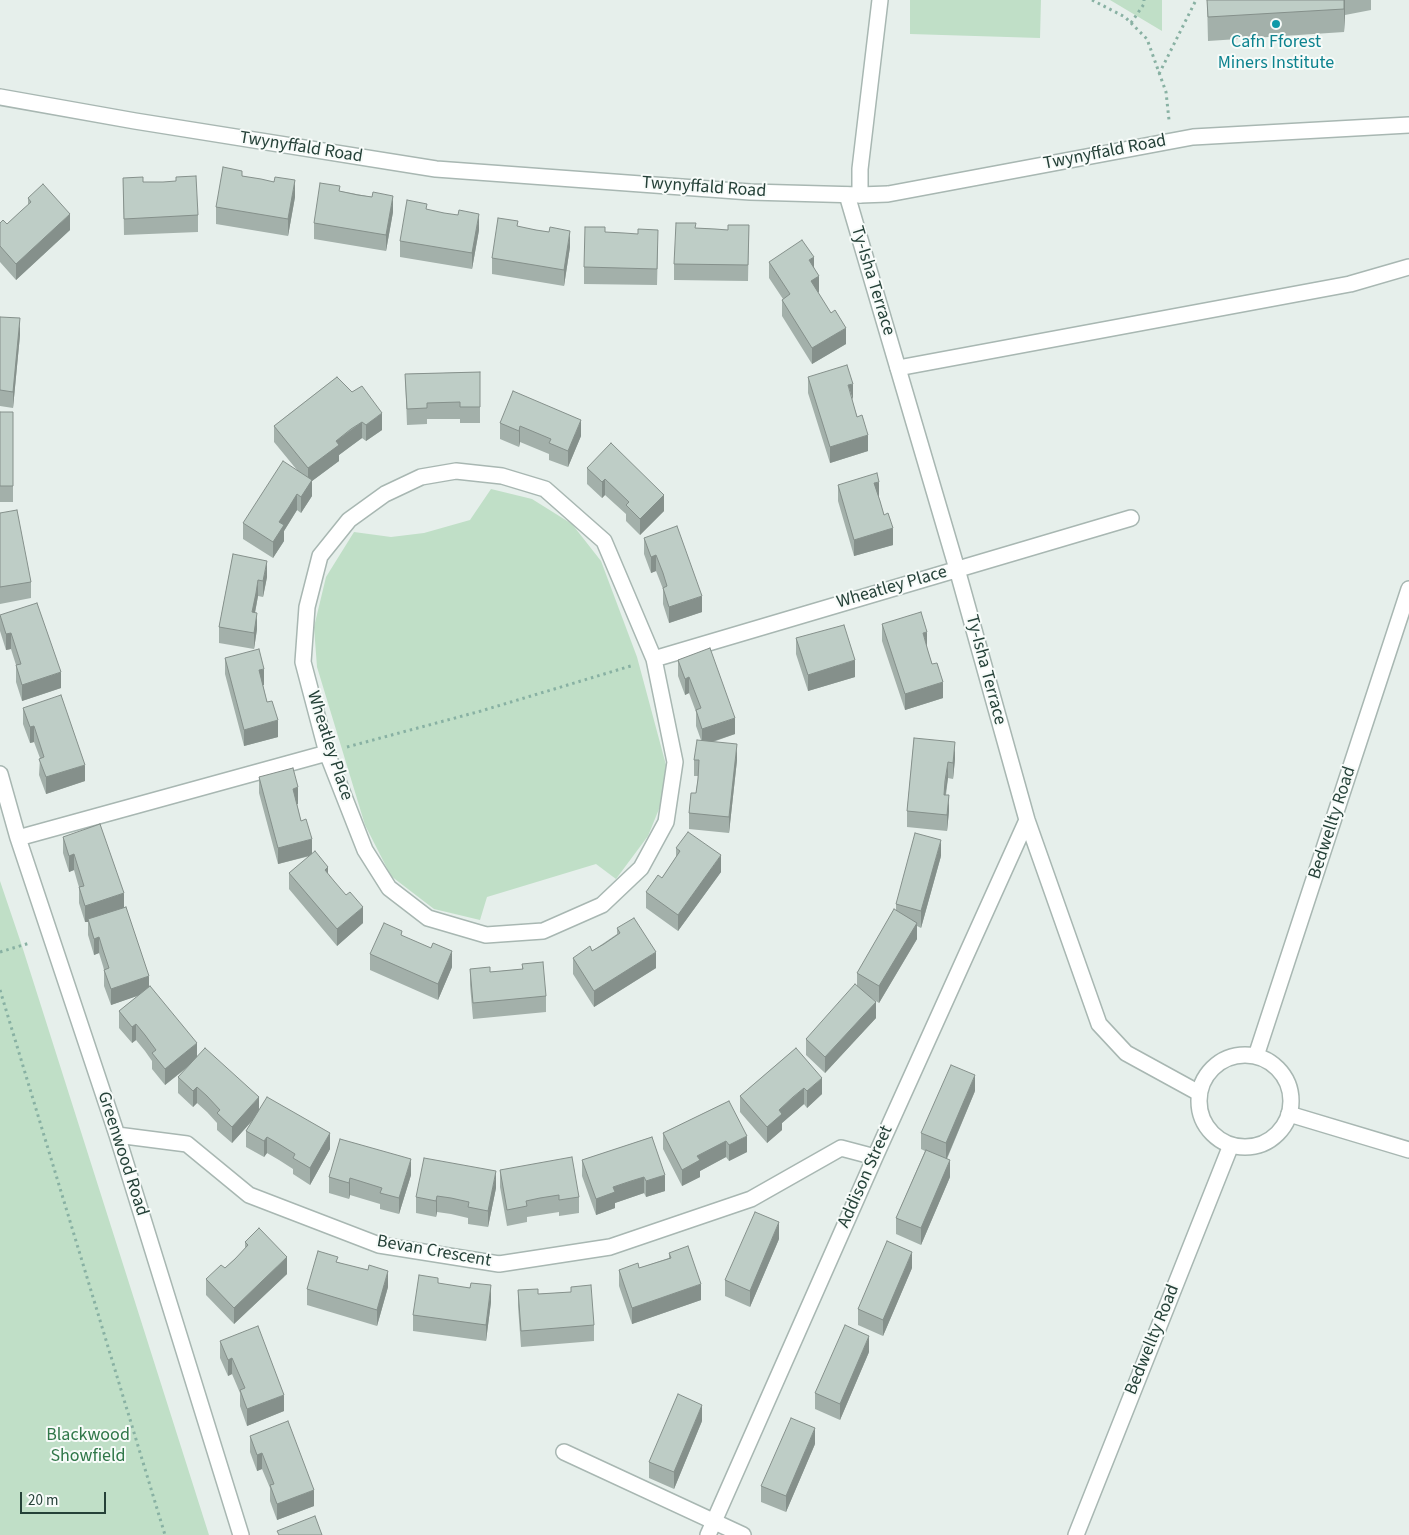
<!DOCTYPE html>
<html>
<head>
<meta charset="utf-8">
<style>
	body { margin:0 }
	#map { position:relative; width:1409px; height:1535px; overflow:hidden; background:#e6efeb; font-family:"Source Sans 3",sans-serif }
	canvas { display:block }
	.scale { position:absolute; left:20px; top:1492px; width:86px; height:22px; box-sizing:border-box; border:2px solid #254138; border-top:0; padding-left:6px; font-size:15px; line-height:18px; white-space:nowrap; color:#254138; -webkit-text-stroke:4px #f7fbf9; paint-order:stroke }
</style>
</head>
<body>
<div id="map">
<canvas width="1409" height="1535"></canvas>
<div class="scale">20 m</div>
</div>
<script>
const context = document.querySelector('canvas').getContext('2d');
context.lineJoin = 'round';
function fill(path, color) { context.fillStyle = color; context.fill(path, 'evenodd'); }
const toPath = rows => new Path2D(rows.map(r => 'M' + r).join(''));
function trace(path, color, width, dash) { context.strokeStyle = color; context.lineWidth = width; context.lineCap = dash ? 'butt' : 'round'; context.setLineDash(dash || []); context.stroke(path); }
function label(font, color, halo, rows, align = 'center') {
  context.font = font + ' "Source Sans 3",sans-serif'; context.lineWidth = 4; context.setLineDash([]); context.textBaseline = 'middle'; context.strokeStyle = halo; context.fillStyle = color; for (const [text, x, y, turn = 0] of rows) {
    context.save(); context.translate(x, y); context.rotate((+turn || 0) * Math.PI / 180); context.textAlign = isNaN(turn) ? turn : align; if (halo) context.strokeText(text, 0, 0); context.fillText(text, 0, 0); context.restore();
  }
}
fill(toPath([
	[910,0,1041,0,1040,38,910,34],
	[1110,0,1162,0,1162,31],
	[491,489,532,499,572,524,601,561,637,657,666,765,661,804,648,836,616,879,596,864,487,897,480,920,434,909,391,876,365,825,317,667,314,627,326,577,354,532,391,537,424,533,470,520],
	[0,881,22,946,209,1535,0,1535]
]), '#c0dfc7');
const service = toPath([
	[898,368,1350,284,1409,267]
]);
const minor = toPath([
	[847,195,957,569,1027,820,1099,1024,1126,1053,1199,1093],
	[860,195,860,169,880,0],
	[654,659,604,541,545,489,502,476,456,471,421,477,385,494,349,520,320,556,307,607,303,662,327,753,365,850,389,888,428,918,486,935,543,931,602,905,641,868,666,822,675,762,654,659,1131,518],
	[0,774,18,838,117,1135,241,1535],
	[18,838,327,753],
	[1289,1114,1409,1150],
	[117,1135,187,1144,249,1195,379,1245,499,1264,610,1247,751,1199,841,1148,875,1157],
	[564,1452,743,1535],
	[708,1535,875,1157,1027,820]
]);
const tertiary = toPath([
	[0,97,135,121,436,169,750,192,860,195,888,194,1193,137,1409,125],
	'1199 1101a46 46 0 1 1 92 0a46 46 0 1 1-92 0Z',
	[1256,1056,1409,589],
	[1076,1535,1231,1145]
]);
trace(service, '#a8b7b2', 18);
trace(minor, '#a8b7b2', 18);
trace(tertiary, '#a8b7b2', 18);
trace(toPath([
	[1092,0,1125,17,1147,39,1166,92,1169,120],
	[1131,23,1144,4,1144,0],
	[1159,74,1196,0],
	[347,747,481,711,634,665],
	[0,952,30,943],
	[0,990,165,1535]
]), '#88b1a3', 3, [2.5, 4]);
trace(service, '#fff', 15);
trace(minor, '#fff', 15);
trace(tertiary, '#fff', 15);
fill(toPath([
	[1207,0,1371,0,1371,10,1345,15,1344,32,1208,41],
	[242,176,274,182,295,197,288,236,216,224,216,207],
	[123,178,143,182,198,215,198,232,124,235],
	[340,191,372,197,393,212,386,251,314,239,314,223],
	[28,198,70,230,16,280,0,262,0,223,7,224,28,205],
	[749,225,748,281,674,280,674,264,696,228,728,230],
	[518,227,549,232,570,247,564,286,492,274,492,258],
	[479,230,472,269,400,257,400,241],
	[658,246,657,285,584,284,584,267],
	[769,262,814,267,819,292,818,292,846,344,812,364,782,316,782,300,783,299,769,278],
	[0,317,20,335,13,408,0,406],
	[480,372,480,423,460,423,460,419,427,419,427,424,407,425,405,374],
	[337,377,382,430,366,441,362,438,351,446,339,455,339,461,312,481,312,496,301,513,297,510,289,523,284,531,284,541,273,558,243,539,243,523,297,470,274,442,274,426],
	[808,377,852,400,868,451,830,463,808,393],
	[0,412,13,412,13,502,0,502],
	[500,423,581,436,568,467,549,460,549,454,520,442,519,447,500,439],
	[587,468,664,511,640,535,626,521,626,514,605,495,602,498,587,484],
	[838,485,879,498,893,545,854,556,838,501],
	[0,513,31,582,31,598,0,604],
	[644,538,702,612,669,623,663,604,663,589,656,571,651,573,644,554],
	[233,554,267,577,263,597,258,596,255,613,257,629,254,649,219,643,219,627],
	[0,615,61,688,22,701,16,682,16,665,11,649,6,650,0,631],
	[882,624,927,648,943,698,905,710,882,641],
	[796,638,855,677,808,691,796,654],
	[225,658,264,685,263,685,267,702,278,737,244,746,225,674],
	[678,660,735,734,713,742,737,760,729,833,689,829,689,813,696,793,698,776,694,776,694,760,701,740,696,726,696,712,689,693,685,695,678,676],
	[23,708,85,781,46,794,39,775,40,758,34,742,30,743,23,724],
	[914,738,955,759,953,779,948,778,946,795,949,811,947,831,907,827,907,811],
	[259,777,298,804,297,804,301,821,312,854,328,875,363,923,337,946,289,889,289,873,310,856,278,864,259,793],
	[63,837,124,907,149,987,197,1057,259,1109,330,1149,310,1185,293,1174,293,1169,279,1160,267,1153,264,1157,246,1147,246,1131,252,1121,232,1143,217,1130,217,1123,207,1112,197,1103,193,1107,178,1093,178,1077,188,1067,165,1085,152,1069,152,1061,145,1051,136,1040,132,1043,119,1028,119,1011,139,995,111,1005,104,986,104,970,103,966,99,953,94,955,88,935,88,922,85,922,79,903,79,887,78,884,74,870,69,872,63,853],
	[676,848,721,872,678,931,646,908,646,892,662,878,676,857],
	[941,856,921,928,917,926,917,939,879,1003,871,998,876,1018,825,1073,806,1055,806,1039,857,985,857,973,896,911,896,904],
	[617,928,656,968,594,1007,573,974,573,958,592,951,617,934],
	[402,936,452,967,438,1000,370,970,370,954],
	[522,964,546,996,546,1012,473,1019,470,985,470,969,490,972,522,969],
	[796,1048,822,1094,807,1108,804,1104,782,1123,782,1130,767,1143,740,1112,740,1096],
	[975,1091,947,1159,950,1177,921,1245,896,1234,896,1218,925,1151,921,1149,921,1133],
	[729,1101,747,1152,729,1161,726,1157,700,1171,700,1177,682,1186,663,1149,663,1133],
	[652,1137,665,1191,646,1197,644,1193,615,1203,615,1208,596,1215,582,1176,582,1160],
	[500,1170,579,1197,579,1213,559,1216,559,1212,540,1215,527,1217,527,1222,507,1226,500,1187],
	[411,1175,399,1214,380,1209,380,1204,350,1195,349,1199,329,1193,329,1177],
	[496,1188,488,1227,468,1224,468,1218,451,1214,437,1212,436,1217,416,1213,416,1197],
	[779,1239,750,1307,725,1296,725,1280],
	[245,1242,287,1274,234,1324,206,1295,206,1279,225,1268,245,1249],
	[669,1253,701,1300,632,1324,619,1286,619,1270,639,1268,669,1258],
	[338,1262,388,1287,377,1326,307,1305,307,1289],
	[912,1268,883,1336,858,1325,858,1309],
	[571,1287,594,1325,594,1341,521,1347,518,1306,518,1290,538,1294,571,1292],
	[491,1302,486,1341,413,1331,413,1315],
	[220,1341,284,1411,247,1426,240,1406,240,1393,232,1374,228,1376,220,1358],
	[869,1352,840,1420,815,1409,815,1393],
	[702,1421,674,1489,649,1478,649,1462],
	[250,1436,314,1506,277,1520,270,1501,270,1488,262,1469,257,1471,250,1452],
	[815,1444,786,1512,761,1502,761,1486]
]), '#a3b0aa');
fill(toPath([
	[1344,0,1345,0,1345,15,1344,32],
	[295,180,295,197,288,236,288,219],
	[393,196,393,212,386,251,386,235],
	[70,214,70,230,16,280,16,264],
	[479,214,479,230,472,269,472,253],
	[570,231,570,247,564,286,564,270],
	[814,257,814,273,809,260],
	[819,276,819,292,811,297,811,281],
	[20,318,20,335,13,408,13,392],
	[846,328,846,344,812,364,812,348],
	[853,384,853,400,848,385],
	[382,413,382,430,366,441,366,425],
	[581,420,581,436,568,467,568,451],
	[362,422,362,438,339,455,339,461,312,481,312,496,301,513,301,497,308,484,308,468,336,441],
	[520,426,520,442,519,447,519,431],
	[868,435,868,451,830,463,830,447],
	[605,479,605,495,602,498,602,482],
	[879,482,879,498,874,499,874,483],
	[297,494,297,510,284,531,284,541,273,558,273,542,279,522],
	[664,495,664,511,640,535,640,519],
	[893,528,893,545,854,556,854,540],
	[656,555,656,571,651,573,651,557],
	[267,561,267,577,263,597,263,581],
	[258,580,258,596,252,628,252,612],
	[702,596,702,612,669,623,669,607],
	[257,613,257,629,254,649,254,633],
	[927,632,927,648,923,633],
	[11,633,11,649,6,650,6,634],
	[855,660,855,677,808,691,808,675],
	[264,669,264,685,259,686,259,670],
	[61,672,61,688,22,701,22,685],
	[689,677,689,693,685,695,685,679],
	[943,682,943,698,905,710,905,694],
	[735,718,735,734,702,745,702,729],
	[278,720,278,737,244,746,244,730],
	[34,726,34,742,30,743,30,727],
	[955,742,955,759,953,779,953,763],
	[737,744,737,760,729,833,729,817],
	[948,762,948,778,945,797,944,795],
	[85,765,85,781,46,794,46,777],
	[298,787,298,804,293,805,293,789],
	[949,795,949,811,947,831,947,815],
	[312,839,312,855,278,864,278,848],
	[941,840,941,856,921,928,921,911],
	[74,854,74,870,69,872,69,856],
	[721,855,721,872,678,931,678,915],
	[328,867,328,883,325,870],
	[124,893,124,909,88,919,88,922,85,922,85,906],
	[363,907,363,923,337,946,337,929],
	[917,923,917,939,879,1003,879,986],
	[99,937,99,953,94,955,94,939],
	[452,951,452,967,438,1000,438,984],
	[656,952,656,968,594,1007,594,991],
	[149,976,149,992,111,1005,111,989],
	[876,1002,876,1018,825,1073,825,1057],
	[136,1024,136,1040,132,1043,132,1027],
	[197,1043,197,1059,165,1085,165,1069],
	[975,1075,975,1091,946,1160,946,1143],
	[822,1078,822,1094,807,1108,807,1091],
	[197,1087,197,1103,193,1107,193,1091],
	[804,1088,804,1104,782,1123,782,1130,767,1143,767,1127,779,1110],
	[259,1097,259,1113,232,1143,232,1127],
	[330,1133,330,1149,310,1185,310,1168],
	[747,1136,747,1152,729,1161,729,1145],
	[267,1137,267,1153,264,1157,264,1141],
	[726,1141,726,1157,700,1171,700,1177,682,1186,682,1170,697,1156],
	[411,1159,411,1175,399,1214,399,1198],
	[950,1160,950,1177,921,1245,921,1228],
	[496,1171,496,1188,488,1227,488,1211],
	[665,1175,665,1191,646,1197,646,1181],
	[644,1177,644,1193,615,1203,615,1208,596,1215,596,1199,613,1187],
	[350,1178,350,1195,349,1199,349,1183],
	[437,1196,437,1212,436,1217,436,1201],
	[779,1222,779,1239,750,1307,750,1291],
	[912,1252,912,1268,883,1336,883,1320],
	[287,1257,287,1274,234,1324,234,1308],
	[388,1271,388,1287,377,1326,377,1310],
	[701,1284,701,1300,632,1324,632,1308],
	[491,1285,491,1302,486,1341,486,1325],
	[869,1336,869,1352,840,1420,840,1404],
	[232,1358,232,1374,228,1376,228,1360],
	[284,1395,284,1411,247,1426,247,1409],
	[702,1405,702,1421,674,1489,674,1472],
	[815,1428,815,1444,786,1512,786,1496],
	[262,1453,262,1469,257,1471,257,1455],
	[314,1490,314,1506,277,1520,277,1504]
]), '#85908b');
const building = toPath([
	[1207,0,1344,0,1344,9,1208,17,1207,0],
	[223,167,242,171,242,176,261,179,274,182,275,177,295,180,288,219,216,207,223,167],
	[196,176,198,215,124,219,123,178,143,177,143,182,163,182,176,181,176,177,196,176],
	[320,183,340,186,339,191,358,195,372,197,373,192,393,196,386,235,314,223,320,183],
	[43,184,70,214,16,264,0,246,0,223,3,220,7,224,21,211,31,202,28,198,43,184],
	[407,200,427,204,426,209,444,213,458,215,459,210,479,214,472,253,400,241,407,200],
	[498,218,518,221,517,226,536,230,549,232,550,227,570,231,564,270,492,258,498,218],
	[676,223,696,223,695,228,715,229,728,230,728,225,749,225,748,265,674,264,676,223],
	[585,227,605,227,605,232,624,233,638,234,638,229,658,230,657,269,584,267,585,227],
	[802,240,814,257,809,260,819,276,811,281,831,313,835,310,846,328,812,348,782,300,790,294,769,262,802,240],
	[0,317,20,318,13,392,0,390,0,317],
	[847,365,853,384,848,385,857,417,862,415,868,435,830,447,808,377,847,365],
	[480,372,480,407,460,407,460,402,427,403,427,408,407,409,405,374,480,372],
	[337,377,352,392,362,386,382,413,366,425,362,422,351,429,336,441,339,445,308,468,274,426,337,377],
	[513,391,581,420,568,451,549,443,551,439,520,426,519,431,500,423,513,391],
	[0,412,13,412,13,486,0,486,0,412],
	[611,443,664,495,640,519,626,505,629,502,605,479,602,482,587,468,611,443],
	[283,461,312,480,301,497,297,494,289,507,279,522,284,525,273,542,243,523,283,461],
	[877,473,879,482,874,483,880,501,884,515,888,513,893,528,854,540,838,485,877,473],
	[17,510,31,582,0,587,0,513,17,510],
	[677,526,702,596,669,607,663,588,667,586,663,573,656,555,651,557,644,538,677,526],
	[233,554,267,561,263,581,258,580,256,593,252,612,257,613,254,633,219,627,233,554],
	[37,603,61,672,22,685,16,665,21,664,11,633,6,634,0,615,37,603],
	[921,612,927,632,923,633,928,651,932,664,937,663,943,682,905,694,882,624,921,612],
	[844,625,855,660,808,675,796,638,844,625],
	[710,648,735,718,702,729,696,710,701,708,689,677,685,679,678,660,710,648],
	[259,649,264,669,259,670,267,702,272,701,278,720,244,730,225,658,259,649],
	[61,695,85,765,46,777,39,759,44,757,34,726,30,727,23,708,61,695],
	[914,738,955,742,953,763,948,762,945,781,944,795,949,795,947,815,907,811,914,738],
	[697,740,737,744,729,817,689,813,691,793,696,793,698,779,699,760,694,760,697,740],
	[293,768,298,787,293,789,301,821,306,819,312,839,278,848,259,777,293,768],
	[100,824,124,893,85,906,79,887,84,886,78,867,74,854,69,856,63,837,100,824],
	[688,832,721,855,678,915,646,892,658,875,662,878,680,851,676,848,688,832],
	[915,833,941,840,921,911,896,904,915,833],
	[315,851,328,867,325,870,334,881,346,895,350,892,363,907,337,929,289,873,315,851],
	[126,907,149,976,111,989,104,970,109,968,103,950,99,937,94,939,88,919,126,907],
	[894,909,917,923,879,986,857,973,894,909],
	[634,918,656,952,594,991,573,958,590,946,592,951,604,944,620,933,617,928,634,918],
	[384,923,402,931,401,935,431,948,433,943,452,951,438,984,370,954,384,923],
	[543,962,546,996,473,1003,470,969,490,967,490,972,523,969,522,964,543,962],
	[855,984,876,1002,825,1057,806,1039,855,984],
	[150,986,197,1043,165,1069,152,1053,156,1050,145,1035,136,1024,132,1027,119,1011,150,986],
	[205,1048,259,1097,232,1127,217,1113,220,1110,207,1096,197,1087,193,1091,178,1077,205,1048],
	[796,1048,822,1078,807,1091,804,1088,793,1097,779,1110,782,1114,767,1127,740,1096,796,1048],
	[951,1065,975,1075,946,1143,921,1133,951,1065],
	[267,1097,330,1133,310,1168,293,1158,295,1154,279,1144,267,1137,264,1141,246,1131,267,1097],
	[729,1101,747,1136,729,1145,726,1141,697,1156,700,1160,682,1170,663,1133,729,1101],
	[652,1137,665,1175,646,1181,644,1177,631,1181,613,1187,615,1192,596,1199,582,1160,652,1137],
	[340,1139,411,1159,399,1198,380,1193,382,1188,350,1178,349,1183,329,1177,340,1139],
	[926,1150,950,1160,921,1228,896,1218,926,1150],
	[572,1157,579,1197,559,1200,559,1195,540,1198,526,1201,527,1206,507,1210,500,1170,572,1157],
	[424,1158,496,1171,488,1211,468,1207,469,1202,451,1198,437,1196,436,1201,416,1197,424,1158],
	[755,1212,779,1222,750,1291,725,1280,755,1212],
	[259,1228,287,1257,234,1308,206,1279,221,1265,225,1268,235,1259,248,1245,245,1242,259,1228],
	[887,1241,912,1252,883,1320,858,1309,887,1241],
	[688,1246,701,1284,632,1308,619,1270,638,1263,639,1268,671,1258,669,1253,688,1246],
	[318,1251,338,1257,336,1262,368,1270,369,1265,388,1271,377,1310,307,1289,318,1251],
	[419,1275,438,1278,438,1283,457,1286,470,1288,471,1283,491,1285,486,1325,413,1315,419,1275],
	[591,1285,594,1325,521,1331,518,1290,538,1289,538,1294,571,1292,571,1287,591,1285],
	[845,1325,869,1336,840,1404,815,1393,845,1325],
	[258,1326,284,1395,247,1409,240,1390,245,1388,232,1358,228,1360,220,1341,258,1326],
	[678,1394,702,1405,674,1472,649,1462,678,1394],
	[791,1418,815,1428,786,1496,761,1486,791,1418],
	[288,1421,314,1490,277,1504,270,1485,274,1484,269,1471,262,1453,257,1455,250,1436,288,1421],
	[315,1516,322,1535,279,1535,277,1531,315,1516]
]);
fill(building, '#becdc6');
trace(building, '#85908b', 1);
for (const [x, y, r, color] of [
	[1276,24,5,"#0f9aa8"]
]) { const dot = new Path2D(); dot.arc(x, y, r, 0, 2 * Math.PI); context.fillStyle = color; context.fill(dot); trace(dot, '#f7fbf9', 2); }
label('18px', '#0d838f', '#f7fbf9', [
	["Cafn Fforest",1276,43],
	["Miners Institute",1276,64]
]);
label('18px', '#254138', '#f7fbf9', [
	["Twynyffald Road",301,148,9],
	["Twynyffald Road",1105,153,-11],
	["Twynyffald Road",704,188,4],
	["Ty-Isha Terrace",872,281,73],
	["Wheatley Place",892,588,-16],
	["Ty-Isha Terrace",985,670,75],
	["Wheatley Place",329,746,72],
	["Bedwellty Road",1333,823,-72],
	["Greenwood Road",122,1154,72],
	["Addison Street",866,1177,-66],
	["Bevan Crescent",434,1252,10],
	["Bedwellty Road",1153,1340,-68]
]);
label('18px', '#307749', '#f7fbf9', [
	["Blackwood",88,1436],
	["Showfield",88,1457]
]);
</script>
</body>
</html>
